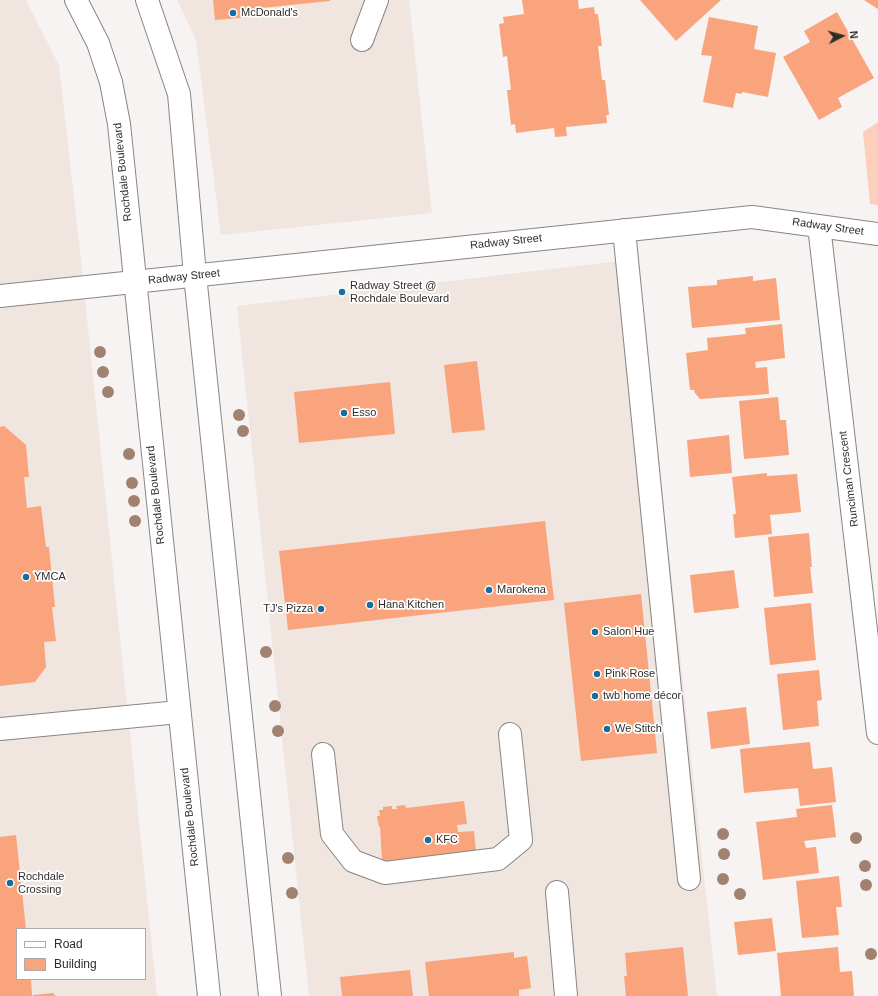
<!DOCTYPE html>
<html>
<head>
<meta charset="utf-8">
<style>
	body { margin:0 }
	#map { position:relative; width:878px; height:996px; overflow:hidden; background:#f7f3f2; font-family:Helvetica,sans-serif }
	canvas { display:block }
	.legend { position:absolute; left:16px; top:928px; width:130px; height:52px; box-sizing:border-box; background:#fff; border:1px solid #ababab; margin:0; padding:5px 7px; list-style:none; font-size:12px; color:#2e2d2c }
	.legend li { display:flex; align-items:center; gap:8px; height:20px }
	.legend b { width:20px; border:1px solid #ababab }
	.north { position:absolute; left:822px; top:16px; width:40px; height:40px; -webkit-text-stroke:3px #fff; paint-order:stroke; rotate:84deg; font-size:11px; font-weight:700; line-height:16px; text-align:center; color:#2e2d2c }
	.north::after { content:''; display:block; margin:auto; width:14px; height:18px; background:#2e2d2c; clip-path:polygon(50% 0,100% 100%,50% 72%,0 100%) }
</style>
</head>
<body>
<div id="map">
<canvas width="878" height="996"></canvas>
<ul class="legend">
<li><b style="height:5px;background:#fff"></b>Road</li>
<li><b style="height:11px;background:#f9a47c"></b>Building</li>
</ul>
<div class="north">N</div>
</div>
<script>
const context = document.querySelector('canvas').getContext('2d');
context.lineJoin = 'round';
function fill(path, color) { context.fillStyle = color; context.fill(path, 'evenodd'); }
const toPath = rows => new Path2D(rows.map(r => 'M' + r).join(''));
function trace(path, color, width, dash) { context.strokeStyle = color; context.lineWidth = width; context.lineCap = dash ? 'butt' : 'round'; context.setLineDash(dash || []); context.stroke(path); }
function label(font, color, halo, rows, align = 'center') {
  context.font = font + ' Helvetica,sans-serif'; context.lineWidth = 3.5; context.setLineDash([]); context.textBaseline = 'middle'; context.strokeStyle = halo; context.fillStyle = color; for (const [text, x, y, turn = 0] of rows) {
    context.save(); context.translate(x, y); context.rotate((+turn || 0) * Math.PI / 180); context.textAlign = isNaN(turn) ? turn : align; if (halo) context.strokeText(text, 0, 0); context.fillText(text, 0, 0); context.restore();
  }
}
fill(toPath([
	[0,0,26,0,59,65,80,251,157,996,0,996],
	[17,929,145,929,145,979,17,979],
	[177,0,409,0,432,213,221,235,196,40],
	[637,259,717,996,309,996,237,306]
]), '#f0e5df');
fill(toPath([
	[878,122,878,205,870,204,863,132]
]), '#fbcfbb');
fill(toPath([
	[213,0,330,0,330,1,252,9,252,17,215,20],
	[522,0,578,0,579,9,594,7,595,14,598,14,602,46,598,46,602,80,605,80,609,115,606,115,607,123,566,127,567,136,555,137,554,128,516,133,515,124,511,125,507,90,511,90,507,56,503,57,499,24,504,23,503,17,524,14],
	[640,0,721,0,676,41],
	[864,0,878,0,878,9],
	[837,12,874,78,838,98,842,107,819,120,783,57,810,42,804,31],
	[709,17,758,26,754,49,776,53,768,97,742,92,742,94,736,93,733,108,703,102,712,56,701,55],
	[753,276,753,281,776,278,780,320,692,328,688,287,717,285,717,280],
	[782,324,785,358,755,362,756,368,767,367,769,394,700,399,695,393,694,390,690,390,686,353,708,350,707,338,746,334,745,328],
	[477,361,485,430,452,433,444,365],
	[390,382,395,434,299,443,294,392],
	[778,397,780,420,786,420,789,455,744,459,739,401],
	[4,426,26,445,29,477,24,477,27,508,41,506,46,547,49,547,55,607,52,607,56,641,44,642,46,667,35,682,0,686,0,427],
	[729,435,732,473,690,477,687,440],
	[767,473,767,476,797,474,801,512,770,515,772,534,735,538,733,514,736,514,732,477],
	[545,521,554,600,288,630,279,551],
	[809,533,812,567,810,567,813,593,774,597,768,537],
	[734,570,739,608,694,613,690,575],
	[641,594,657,753,581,761,564,603],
	[811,603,816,660,770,665,764,608],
	[819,670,822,700,817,701,819,726,783,730,777,674],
	[746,707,750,744,711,749,707,712],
	[810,742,813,769,832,767,836,802,800,806,798,788,744,793,740,749],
	[464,801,467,824,457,825,458,832,474,831,476,851,384,864,384,860,382,861,380,827,379,827,377,816,380,816,379,810,383,810,383,807,392,806,392,809,397,809,396,806,405,805,406,808],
	[832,805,836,837,804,841,806,848,816,847,819,873,763,880,756,822,797,817,796,809],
	[16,835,26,929,17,929,17,979,31,979,32,996,0,996,0,837],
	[839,876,842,907,836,907,839,935,802,938,796,881],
	[772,918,776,951,738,955,734,922],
	[683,947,688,996,626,996,624,976,627,976,625,953],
	[838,947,840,972,852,971,854,996,781,996,777,953],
	[514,952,514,958,527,956,531,988,519,990,519,996,429,996,425,962],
	[410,970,413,996,342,996,340,977],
	[53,993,56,996,33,996,33,995]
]), '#f9a47c');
const minor = toPath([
	[362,40,377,0],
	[819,226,878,733],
	[624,230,689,879],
	[0,296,752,217,878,234],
	[0,729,179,712],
	[323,754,332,834,353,861,385,873,498,859,521,840,510,734],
	[557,892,566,996]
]);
const major = toPath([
	[76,0,98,43,111,82,119,124,209,996],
	[147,0,179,94,195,275,270,996]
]);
trace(minor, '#888583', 24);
trace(major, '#888583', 24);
trace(minor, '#fff', 22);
trace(major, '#fff', 22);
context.fillStyle = '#a18271';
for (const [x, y] of [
	[100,352],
	[103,372],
	[108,392],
	[239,415],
	[243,431],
	[129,454],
	[132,483],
	[134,501],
	[135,521],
	[266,652],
	[275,706],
	[278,731],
	[723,834],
	[856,838],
	[724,854],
	[288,858],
	[865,866],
	[723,879],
	[866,885],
	[292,893],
	[740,894],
	[871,954]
]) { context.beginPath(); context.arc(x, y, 6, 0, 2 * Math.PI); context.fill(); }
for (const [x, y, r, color] of [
	[233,13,4,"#176d9e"],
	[342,292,4,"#176d9e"],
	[344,413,4,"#176d9e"],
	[26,577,4,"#176d9e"],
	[489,590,4,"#176d9e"],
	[370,605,4,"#176d9e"],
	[321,609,4,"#176d9e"],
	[595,632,4,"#176d9e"],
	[597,674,4,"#176d9e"],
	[595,696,4,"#176d9e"],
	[607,729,4,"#176d9e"],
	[428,840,4,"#176d9e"],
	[10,883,4,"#176d9e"]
]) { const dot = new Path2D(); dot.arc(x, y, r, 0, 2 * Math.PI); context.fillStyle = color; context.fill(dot); trace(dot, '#fff', 1.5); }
label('11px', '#2e2d2c', '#fff', [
	["McDonald's",241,13],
	["Radway Street @",350,286],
	["Rochdale Boulevard",350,299],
	["Esso",352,413],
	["YMCA",34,577],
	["Marokena",497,590],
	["Hana Kitchen",378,605],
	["TJ's Pizza",313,609,"right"],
	["Salon Hue",603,632],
	["Pink Rose",605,674],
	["twb home décor",603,696],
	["We Stitch",615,729],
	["KFC",436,840],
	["Rochdale",18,877],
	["Crossing",18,890]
], 'left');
label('11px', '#2e2d2c', '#fff', [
	["Rochdale Boulevard",123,172,-96],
	["Radway Street",828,227,8],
	["Radway Street",506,242,-6],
	["Radway Street",184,277,-6],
	["Runciman Crescent",849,479,-97],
	["Rochdale Boulevard",156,495,-96],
	["Rochdale Boulevard",190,817,-96]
]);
</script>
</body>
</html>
